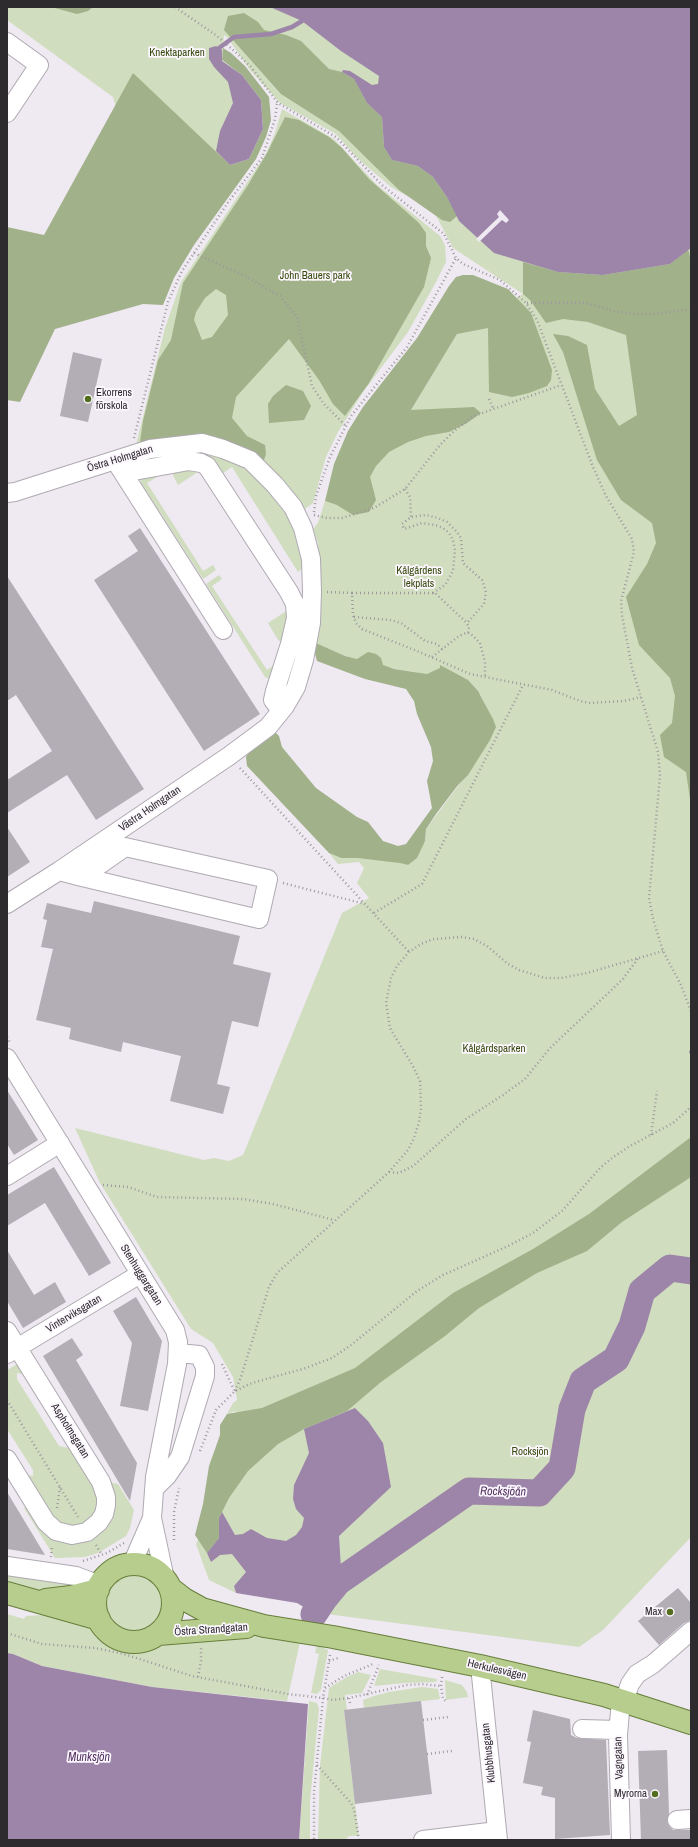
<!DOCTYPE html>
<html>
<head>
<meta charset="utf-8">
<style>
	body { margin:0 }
	#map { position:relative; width:698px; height:1847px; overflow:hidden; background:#efe9f2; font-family:"Archivo Narrow",sans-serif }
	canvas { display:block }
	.frame { position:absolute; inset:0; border:8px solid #2d2b2e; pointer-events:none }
</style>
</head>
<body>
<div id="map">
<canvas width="698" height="1847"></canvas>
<div class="frame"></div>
</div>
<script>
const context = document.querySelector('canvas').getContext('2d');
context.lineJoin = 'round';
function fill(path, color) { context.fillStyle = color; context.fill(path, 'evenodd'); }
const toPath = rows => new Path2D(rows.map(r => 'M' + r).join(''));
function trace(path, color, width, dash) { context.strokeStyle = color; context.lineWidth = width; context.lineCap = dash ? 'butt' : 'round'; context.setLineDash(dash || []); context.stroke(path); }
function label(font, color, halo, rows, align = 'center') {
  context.font = font + ' "Archivo Narrow",sans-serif'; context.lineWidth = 3.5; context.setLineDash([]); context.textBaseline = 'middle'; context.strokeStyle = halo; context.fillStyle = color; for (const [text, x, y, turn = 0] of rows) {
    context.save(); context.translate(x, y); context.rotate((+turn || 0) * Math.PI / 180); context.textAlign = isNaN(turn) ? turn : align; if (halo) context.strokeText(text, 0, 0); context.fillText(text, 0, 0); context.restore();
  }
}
fill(toPath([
	[7,7,691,7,691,1537,603,1630,579,1647,327,1614,342,1585,240,1563,246,1572,234,1586,236,1593,209,1580,196,1544,210,1515,236,1411,227,1414,233,1403,237,1400,233,1377,213,1343,191,1329,100,1183,75,1128,204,1160,214,1158,229,1161,243,1155,342,913,369,898,357,883,364,868,359,862,338,864,329,853,341,858,357,858,398,862,408,865,425,841,426,829,461,782,491,716,480,694,415,672,394,669,345,656,316,643,321,592,318,543,313,529,318,523,325,501,334,504,411,410,457,334,523,294,453,248,433,210,391,187,356,157,336,134,280,103,250,70,227,37,224,35,222,61,242,75,230,165,119,118,113,97,7,20],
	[282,109,334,139,376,184,440,236,445,245,446,262,436,282,408,332,363,392,338,432,326,457,313,503,305,509,288,487,230,444,136,445,165,328,181,282,266,154,275,133],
	[200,451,219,455,240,465,255,475,278,500,293,525,300,542,303,568,298,572,232,467,223,473,214,464,132,460],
	[175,468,201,470,178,485,173,475],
	[154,475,157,477,147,483,203,571,213,565,216,570,203,579,141,483,140,477],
	[219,575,222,579,212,586,267,670,276,664,272,678,269,679,265,677,206,584],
	[291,608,283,643,278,640,268,623],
	[19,1363,28,1375,17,1373,17,1379,59,1446,73,1449,98,1489,100,1508,86,1525,61,1527,22,1474,33,1476,33,1470,7,1429,7,1370],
	[97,1461,112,1483,118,1484,134,1510,130,1528,126,1536,98,1553,85,1557,55,1558,24,1508,28,1506,39,1520,100,1532],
	'106 1602a29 29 0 1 1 58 0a29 29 0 1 1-58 0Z',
	[7,1575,64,1582,74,1586,46,1592,7,1585],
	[7,1614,24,1619,26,1616,58,1614,92,1626,109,1639,122,1645,132,1647,159,1643,252,1635,300,1642,287,1701,152,1687,42,1666,13,1654,7,1653],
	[317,1645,328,1650,321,1690,317,1694,311,1693,319,1654,315,1653],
	[380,1669,437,1679,437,1681,434,1682,404,1683,374,1686],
	[358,1672,371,1675,362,1693,345,1695,347,1710,344,1711,359,1836,349,1836,345,1840,318,1840,320,1766,329,1688,347,1677],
	[445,1680,462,1685,467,1692,468,1697,446,1700],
	[422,1687,438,1689,440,1699,364,1708,363,1700,374,1696,389,1692],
	[309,1701,317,1703,319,1709,310,1801,310,1840,299,1840]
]), '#d0ddbe');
fill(toPath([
	[51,7,93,7,88,11,77,14],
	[244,13,258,22,264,30,286,35,301,41,329,69,342,72,354,79,367,103,382,117,384,147,392,160,418,166,433,177,447,197,457,216,450,222,442,220,399,190,339,131,281,94,224,30,228,16],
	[223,48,231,53,245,66,269,97,271,120,266,137,256,159,194,245,174,278,163,305,143,304,55,329,20,402,7,400,7,227,44,235,133,73,230,165,249,159,263,129,261,100,242,75,222,60],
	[285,117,299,120,329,137,342,148,369,179,419,223,426,233,426,246,431,258,424,287,369,383,345,416,333,404,319,380,289,339,236,397,232,418,247,436,265,445,266,454,264,460,231,443,169,439,140,442,143,421,158,360,171,340,183,283,248,185,267,153],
	[216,289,226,295,228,315,212,337,202,340,194,320,196,312,205,298],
	[688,250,689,252,691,263,691,806,686,772,664,757,660,735,672,723,675,696,670,678,639,645,626,597,647,564,656,543,652,523,621,500,597,460,563,352,553,334,568,336,587,345,595,389,619,426,637,415,626,335,588,322,563,319,546,323,530,300,523,294,523,262,558,272,603,275,670,264],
	[463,275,473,275,508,289,531,313,552,370,551,380,547,386,529,393,512,397,489,392,488,328,457,334,411,410,474,407,481,413,467,423,449,432,426,436,408,442,389,452,376,466,370,477,376,500,369,512,353,515,337,505,325,501,334,464,348,431,363,407,417,338,449,286,456,277],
	[286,385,303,391,311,406,304,420,269,423,268,404,273,396],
	[316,643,345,656,357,659,368,652,376,654,381,658,383,665,394,669,427,674,440,668,440,665,468,680,478,691,493,719,496,727,490,740,468,775,458,785,436,814,426,829,425,841,417,858,408,865,400,863,357,858,341,858,329,853,247,766,246,757,250,750,273,730,279,736,282,747,316,788,357,817,368,822,383,841,398,846,406,844,432,808,427,781,433,761,431,747,417,714,414,701,406,689,365,679,317,661,314,650],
	[691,1137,691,1177,622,1222,587,1251,537,1273,479,1308,445,1336,381,1382,347,1411,304,1429,278,1444,248,1471,229,1498,219,1518,219,1538,207,1553,195,1535,203,1504,209,1466,220,1435,220,1425,227,1414,262,1408,355,1368,453,1293,533,1249,589,1214]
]), '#a1b189');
fill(toPath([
	[270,7,691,7,691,248,670,264,603,275,558,272,494,253,459,221,447,197,433,177,418,166,392,160,384,147,382,117,367,103,354,79,342,72,343,70,350,71,372,85,378,84,379,76,341,51,302,21],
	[216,46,222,50,222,61,242,75,261,100,263,129,249,159,230,165,216,151,220,131,233,103,228,82,214,67,209,59,209,48],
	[355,1408,368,1421,383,1443,391,1487,339,1536,342,1585,327,1616,306,1612,307,1609,297,1603,236,1593,234,1586,246,1572,232,1554,220,1555,211,1562,207,1553,219,1538,219,1518,222,1512,235,1535,243,1534,251,1529,267,1538,286,1541,296,1535,302,1527,304,1518,296,1509,293,1499,294,1485,309,1453,304,1429],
	[7,1653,13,1654,42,1666,152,1687,308,1704,299,1840,7,1840]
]), '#9d85a9');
fill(toPath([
	[500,210,509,220,506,223,502,220,479,242,476,239,499,217,497,214]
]), '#efe9f2');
trace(toPath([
	[219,48,234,37,271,34,292,27,302,21]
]), '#9d85a9', 4.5);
trace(toPath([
	[314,1614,324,1599,338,1582,469,1491,539,1493,562,1468,572,1409,583,1381,616,1359,632,1326,642,1291,670,1268,691,1271]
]), '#9d85a9', 27);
fill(toPath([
	[73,352,102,359,88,422,60,416],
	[140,528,260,714,204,751,94,580,138,551,128,536],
	[7,576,144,789,96,820,67,775,7,813,7,780,52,751,16,695,7,701],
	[7,827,30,862,7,877],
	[94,901,240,936,233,964,271,973,258,1027,232,1021,217,1084,230,1087,223,1114,170,1101,181,1056,123,1042,121,1052,69,1039,71,1028,36,1020,53,949,41,947,47,920,43,919,47,903,91,913],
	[7,1090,38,1140,14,1155,7,1144],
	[54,1167,111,1263,89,1276,45,1203,7,1226,7,1195],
	[7,1250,34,1295,55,1282,66,1302,23,1328,7,1301],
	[136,1297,162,1341,148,1411,120,1406,132,1343,113,1311],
	[72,1338,83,1355,76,1360,137,1463,130,1501,43,1356],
	[7,1492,45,1555,7,1549],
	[678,1588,691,1603,691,1620,684,1623,659,1645,638,1621],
	[421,1701,432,1794,355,1804,344,1710],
	[533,1710,570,1719,571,1735,577,1738,606,1740,610,1835,555,1839,555,1798,541,1795,543,1787,523,1783,531,1742,527,1741],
	[667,1750,669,1814,667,1821,669,1826,673,1830,691,1830,691,1840,641,1840,638,1751]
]), '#b3adb6');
const minor = toPath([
	[7,42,39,65,7,113],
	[118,465,223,630],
	[123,473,189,461,201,463,207,466,289,592,295,604,296,618,290,644,275,691,273,700,281,711],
	[7,493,15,492,150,449,202,443,223,449,250,460,275,485,293,507,303,528,311,559,312,592,311,623,304,660,296,687,285,706,268,727,229,756,59,871,7,904],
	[59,871,82,877,259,919,268,879,125,847,82,877],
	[7,1058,175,1330,178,1342,177,1364,155,1477,152,1518,165,1579],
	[7,1176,60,1143],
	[7,1331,101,1482,106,1497,106,1505,104,1514,99,1522,87,1532,72,1535,56,1531,46,1522,7,1459],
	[7,1354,140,1274],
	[154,1489,167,1476,180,1457,205,1376,205,1367,199,1355,179,1353],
	[132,1564,152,1518],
	[7,1566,76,1576,100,1585],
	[480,1666,498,1840],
	[621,1700,618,1735,621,1840],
	[624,1701,630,1684,637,1674,653,1664,691,1631],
	[582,1729,618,1730],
	[677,1820,691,1819],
	[423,1840,497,1831]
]);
const major = toPath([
	'95 1603a39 39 0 1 1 78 0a39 39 0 1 1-78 0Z',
	[171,1589,184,1599,202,1609,264,1626,333,1637,480,1666,604,1695,691,1723],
	[7,1593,99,1619],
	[46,1600,71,1597,98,1590],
	[158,1634,246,1627]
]);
trace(minor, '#afa9b2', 20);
trace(major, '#677e3a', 24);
trace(toPath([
	[175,7,217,36,232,49,251,67,278,103,336,137,383,186,444,234,456,258,463,264,500,280,526,303,537,320,593,467,606,496,632,539,634,552,621,601,622,615,632,668,658,752,660,776,649,898,653,919,663,951,681,985,691,1011],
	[194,253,245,276,280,296,297,317,312,386,324,404,346,426],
	[527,303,586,303,614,311,633,314,656,314,691,309],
	[489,399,493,408],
	[134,438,168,302,182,271,229,201,262,158,275,119,277,104],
	[405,489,410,497,411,517],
	[314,512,316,496,330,457,351,416,407,347,456,258],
	[314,515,327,518,342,518,374,508,405,489,440,445,454,431,474,416,561,385],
	[327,592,352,593,353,615,356,623,362,629,417,651,470,674,552,690,580,701,590,703,624,701,641,697],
	[352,593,435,593,466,622,469,627,468,633],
	[433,593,445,585,453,571,455,550,453,540,449,533,443,528,435,525,422,523,404,529,402,524,411,517,426,515,438,518,447,522,457,532,461,538,463,563,482,580,486,592,484,604,467,623],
	[354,617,391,620,401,623,425,641,437,644,442,649],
	[432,657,459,636,466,633,470,633,480,643,485,662,485,677],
	[240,768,409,952],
	[283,883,365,904],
	[374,913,422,884,523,685],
	[7,1037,10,1043],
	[689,1052,691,1052],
	[651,1135,657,1091],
	[389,1172,399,1173,413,1166,466,1119,503,1095,525,1079,550,1048,623,979,639,957],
	[103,1185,128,1187,157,1197,243,1199,273,1204,334,1220],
	[222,1364,234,1390],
	[235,1391,241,1377,269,1287,277,1273,389,1172,408,1150,414,1138,419,1122,421,1108,420,1081,414,1068,390,1028,386,1003,391,978,397,966,409,952,421,944,433,939,462,937,474,939,487,946,508,964,519,970,545,978,561,978,587,973,663,951],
	[7,1400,78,1517],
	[200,1451,216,1410,235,1391,252,1383,306,1368,332,1358,351,1345,417,1291,443,1275,506,1247,533,1233,562,1211,600,1168,612,1158,630,1146,673,1123,691,1107],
	[57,1508,60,1487],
	[174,1540,174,1512,179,1488],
	[96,1545,102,1555],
	[51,1557,52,1547],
	[83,1561,107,1553,124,1543],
	[7,1633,42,1644,95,1648,124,1654,192,1676,288,1694,323,1698,314,1792,314,1840],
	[330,1655,323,1698,333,1700,349,1698],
	[329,1661,338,1658],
	[198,1677,201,1661,201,1648],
	[442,1677,441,1686,443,1699,446,1701],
	[325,1688,344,1676,373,1664],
	[367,1695,379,1665],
	[350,1703,349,1698,407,1685,422,1684,441,1686],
	[423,1720,448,1717],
	[427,1754,452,1751],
	[317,1765,351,1803,354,1809,359,1840]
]), '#9d999f', 2.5, [1, 3]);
trace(minor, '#fff', 18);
trace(major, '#b6cd8d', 22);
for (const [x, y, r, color] of [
	[88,399,4,"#536d1f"],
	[670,1612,4,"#536d1f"],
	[655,1794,4,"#536d1f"]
]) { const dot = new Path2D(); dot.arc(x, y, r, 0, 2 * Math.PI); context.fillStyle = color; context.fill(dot); trace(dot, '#fcf7fe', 1.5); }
label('11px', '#35480a', '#fcf7fe', [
	["Knektaparken",177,53],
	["John Bauers park",315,276],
	["Kålgårdens",419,571],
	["lekplats",419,584],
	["Kålgårdsparken",494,1049],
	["Rocksjön",530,1452]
]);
label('11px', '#2d2b2e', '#fcf7fe', [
	["Ekorrens",96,393,"left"],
	["förskola",96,406,"left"],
	["Max",662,1612],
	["Myrorna",647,1794]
], 'right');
label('11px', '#2d2b2e', '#fcf7fe', [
	["Östra Holmgatan",120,459,-17],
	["Västra Holmgatan",150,809,-34],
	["Stenhuggargatan",141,1275,58],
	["Vinterviksgatan",74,1314,-31],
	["Aspholmsgatan",70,1431,58],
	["Östra Strandgatan",211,1630,-4],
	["Herkulesvägen",497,1670,13],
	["Klubbhusgatan",489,1753,-96],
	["Vagngatan",619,1758,-92]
]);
label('italic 12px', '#543363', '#fcf7fe', [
	["Rocksjöån",503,1492,1],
	["Munksjön",89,1758]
]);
</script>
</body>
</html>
